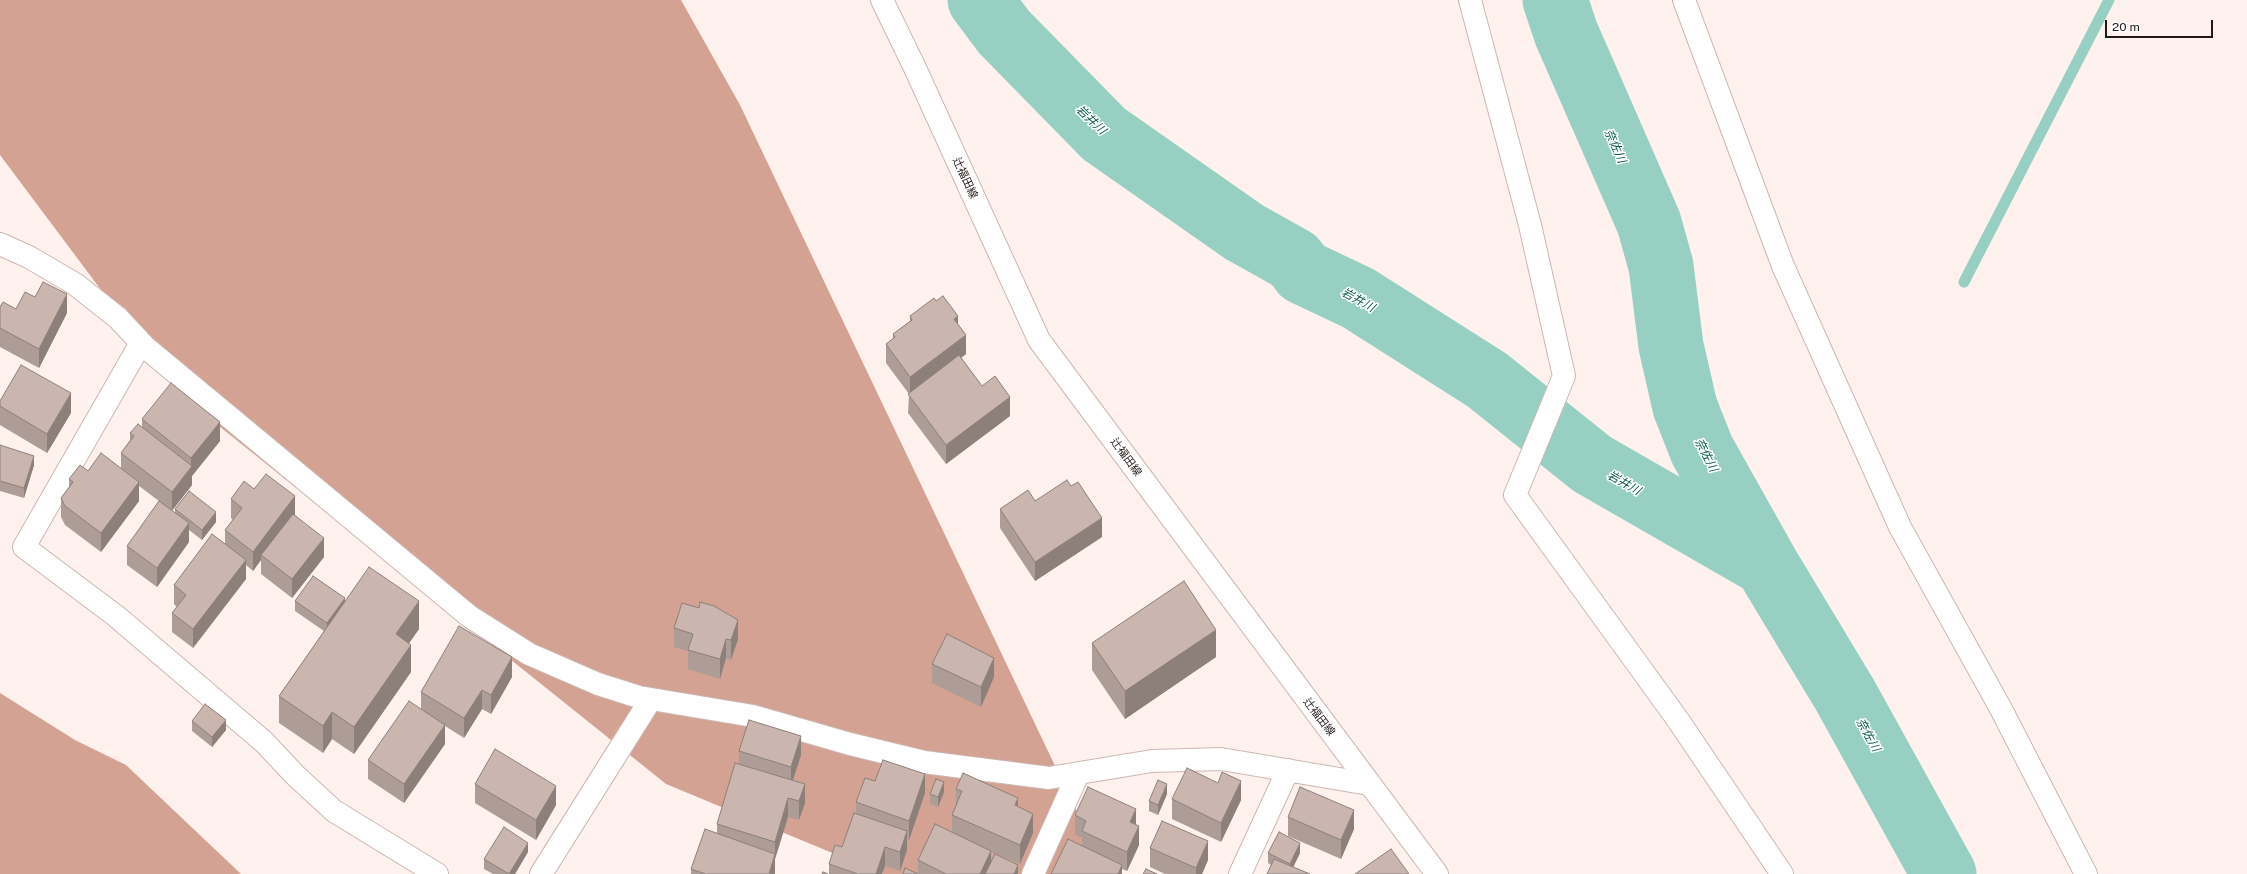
<!DOCTYPE html>
<html>
<head>
<meta charset="utf-8">
<style>
	body { margin:0 }
	#map { position:relative; width:2247px; height:874px; overflow:hidden; background:#fff2ee; font-family:"Public Sans",sans-serif }
	canvas { display:block }
	.scale { position:absolute; left:2105px; top:20px; width:108px; height:18px; box-sizing:border-box; border:2px solid #211917; border-top:0; padding-left:5px; font-size:12px; line-height:14px; white-space:nowrap; color:#211917; -webkit-text-stroke:3px #fff; paint-order:stroke }
</style>
</head>
<body>
<div id="map">
<canvas width="2247" height="874"></canvas>
<div class="scale">20 m</div>
</div>
<script>
const context = document.querySelector('canvas').getContext('2d');
context.lineJoin = 'round';
function fill(path, color) { context.fillStyle = color; context.fill(path, 'evenodd'); }
const toPath = rows => new Path2D(rows.map(r => 'M' + r).join(''));
function trace(path, color, width, dash) { context.strokeStyle = color; context.lineWidth = width; context.lineCap = dash ? 'butt' : 'round'; context.setLineDash(dash || []); context.stroke(path); }
function label(font, color, halo, rows, align = 'center') {
  context.font = font + ' "Public Sans","Noto Sans JP",sans-serif'; context.lineWidth = 3; context.setLineDash([]); context.textBaseline = 'middle'; context.strokeStyle = halo; context.fillStyle = color; for (const [text, x, y, turn = 0] of rows) {
    context.save(); context.translate(x, y); context.rotate((+turn || 0) * Math.PI / 180); context.textAlign = isNaN(turn) ? turn : align; if (halo) context.strokeText(text, 0, 0); context.fillText(text, 0, 0); context.restore();
  }
}
fill(toPath([
	[0,0,681,0,740,105,1088,835,1095,874,883,874,666,784,179,394,0,155],
	[0,693,75,740,126,765,241,874,0,874]
]), '#d3a292');
trace(toPath([
	[1964,282,2109,0]
]), '#97d0c2', 11);
trace(toPath([
	[980,0,1004,32,1104,134,1244,232,1294,260,1303,272,1358,298,1487,380,1592,464,1766,564],
	[1555,0,1566,33,1649,223,1661,266,1671,346,1685,407,1702,450,1766,564,1845,695,1944,874]
]), '#97d0c2', 65);
const minor = toPath([
	[1470,0,1530,225,1564,376,1515,495,1678,720,1782,874],
	[1684,0,1783,266,1900,527,2001,709,2086,874],
	[0,244,29,257,75,284,118,318,145,347,469,616,529,654,598,684,639,697,753,716,850,744,924,762,1049,778,1152,761,1221,759,1369,784],
	[141,343,24,547,116,616,264,742,295,775,334,811,437,874],
	[541,874,651,699],
	[1033,874,1078,774],
	[1240,874,1288,770]
]);
const secondary = toPath([
	[882,0,915,68,1039,340,1437,874]
]);
trace(minor, '#ccb7b1', 24);
trace(secondary, '#ccb7b1', 24);
trace(minor, '#fff', 22);
trace(secondary, '#fff', 22);
fill(toPath([
	[0,307,67,313,39,368,0,347],
	[910,316,958,324,966,354,961,358,982,386,1010,416,946,464,908,413,909,394,886,363,886,344,893,339,893,334,910,321],
	[0,401,71,413,47,453,0,425],
	[142,419,220,441,192,476,192,485,172,510,175,513,175,509,216,522,202,540,189,530,189,542,157,587,127,565,127,546,159,501,139,486,139,501,101,552,65,525,61,517,61,498,69,487,69,479,88,471,121,468,121,453,130,440,130,433,142,427],
	[0,445,34,465,24,498,0,491],
	[254,489,295,515,324,557,292,598,261,574,261,560,253,571,246,565,246,579,193,648,172,632,172,613,177,607,174,604,174,585,225,544,225,530,233,520,231,518,231,499],
	[1000,509,1102,537,1035,581,1000,528],
	[295,601,345,601,419,629,409,643,411,672,354,754,332,739,323,753,279,723,279,696,324,631,295,611],
	[674,628,738,639,731,660,726,658,720,679,688,669,688,651,674,647],
	[1092,643,1216,657,1125,719,1092,670],
	[932,664,994,677,981,707,932,683],
	[512,677,491,714,482,709,464,738,445,726,445,744,404,803,368,779,368,760,421,709,421,692],
	[192,721,226,730,212,747,192,731],
	[739,751,801,755,793,780,805,803,799,820,788,817,775,859,775,874,691,874,691,869,717,833,717,824,739,764],
	[875,781,925,793,909,840,907,839,907,850,900,871,885,866,882,874,829,874,829,864,842,847,856,814,856,802],
	[1218,783,1241,800,1221,842,1172,819,1172,799],
	[475,784,556,805,536,840,475,803],
	[956,789,1018,807,1033,833,1020,864,991,852,991,861,1018,874,903,874,918,874,918,860,952,832,952,815,956,805],
	[944,792,938,807,930,804,930,794],
	[1167,794,1158,815,1149,811,1149,801],
	[1075,815,1136,825,1139,845,1127,871,1122,869,1122,874,1082,846,1082,838,1075,835],
	[1288,817,1354,829,1341,859,1288,836],
	[1150,848,1208,860,1202,874,1165,874,1150,867],
	[528,852,515,874,493,874,484,869,484,859],
	[1268,853,1300,853,1293,867,1271,865,1268,863]
]), '#ae9d96');
fill(toPath([
	[67,294,67,313,39,368,39,349],
	[958,316,958,335,954,319],
	[966,335,966,354,910,396,910,377],
	[71,393,71,413,47,453,47,434],
	[1010,397,1010,416,946,464,946,445],
	[220,422,220,441,192,476,192,485,172,511,172,492,191,468,191,458],
	[34,456,34,465,24,498,24,488],
	[139,482,139,501,101,552,101,533],
	[295,496,295,515,264,557,261,555,261,560,253,571,253,552],
	[216,512,216,522,202,540,202,530],
	[1102,518,1102,537,1035,581,1035,562],
	[189,523,189,542,157,587,157,568],
	[324,538,324,557,292,598,292,579],
	[246,560,246,579,193,648,193,629],
	[345,598,345,608,327,633,327,623],
	[419,601,419,629,396,662,396,634],
	[738,620,738,639,731,660,731,640],
	[1216,630,1216,657,1125,719,1125,691],
	[726,639,726,658,720,679,720,659],
	[411,645,411,672,354,754,354,727],
	[512,657,512,677,491,714,491,695],
	[994,658,994,677,981,707,981,687],
	[482,690,482,709,464,738,464,718],
	[332,712,332,739,323,753,323,726],
	[226,720,226,730,212,747,212,737],
	[445,725,445,744,404,803,404,784],
	[801,736,801,755,791,786,791,767],
	[925,774,925,793,909,840,909,821],
	[1241,781,1241,800,1221,842,1221,823],
	[944,782,944,792,938,807,938,797],
	[805,784,805,803,799,820,799,801],
	[1167,784,1167,794,1158,815,1158,805],
	[556,786,556,805,536,840,536,820],
	[788,798,788,817,775,859,775,874,769,874,775,856,775,842],
	[1018,798,1018,817,1015,805],
	[1136,809,1136,828,1130,822],
	[1354,810,1354,829,1341,859,1341,840],
	[1033,814,1033,833,1020,864,1020,845],
	[1139,826,1139,845,1127,871,1127,852],
	[907,831,907,850,900,871,900,852],
	[1208,841,1208,860,1202,874,1196,874,1196,868],
	[528,843,528,852,515,874,509,874],
	[1300,843,1300,853,1290,874,1290,864],
	[885,847,885,866,882,874,876,874],
	[991,851,991,871,990,874,980,874],
	[1018,865,1018,874,1014,874],
	[1122,865,1122,874,1118,874]
]), '#8d7f7a');
const building = toPath([
	[43,282,67,294,39,349,0,328,0,307,3,302,16,309,25,292,35,297,43,282],
	[943,296,958,316,954,319,966,335,910,377,886,344,895,337,893,334,912,320,910,316,934,298,936,301,943,296],
	[959,355,982,386,995,376,1010,397,946,445,908,394,959,355],
	[21,365,71,393,47,434,0,406,0,401,21,365],
	[171,383,220,422,191,458,142,419,171,383],
	[138,424,192,466,172,492,121,453,134,436,130,433,138,424],
	[0,445,34,456,24,488,0,481,0,445],
	[101,453,139,482,101,533,65,506,61,498,73,482,69,479,80,465,88,471,101,453],
	[266,474,295,496,253,552,225,530,242,508,231,499,244,481,254,489,266,474],
	[1067,480,1071,486,1078,482,1102,518,1035,562,1000,509,1028,490,1035,501,1067,480],
	[189,491,216,512,202,530,175,509,189,491],
	[159,501,189,523,157,568,127,546,159,501],
	[293,514,324,538,292,579,261,555,293,514],
	[212,534,246,560,193,629,172,613,186,595,174,585,212,534],
	[369,567,419,601,396,634,411,645,354,727,332,712,323,726,279,696,369,567],
	[313,576,345,598,327,623,295,601,313,576],
	[1184,581,1216,630,1125,691,1092,643,1184,581],
	[700,602,714,606,738,620,731,640,726,639,720,659,688,650,693,634,674,628,682,603,699,608,700,602],
	[459,626,512,657,491,695,482,690,464,718,421,692,459,626],
	[947,634,994,658,981,687,932,664,947,634],
	[409,701,445,725,404,784,368,760,409,701],
	[205,704,226,720,212,737,192,721,205,704],
	[749,720,801,736,791,767,739,751,749,720],
	[495,749,556,786,536,820,475,784,495,749],
	[883,760,925,774,909,821,856,802,865,778,875,781,883,760],
	[735,763,805,784,799,801,788,798,775,842,717,824,735,763],
	[1187,768,1218,783,1222,772,1241,781,1221,823,1172,799,1187,768],
	[963,773,1018,798,1015,805,1033,814,1020,845,952,815,962,791,956,789,963,773],
	[936,779,944,782,938,797,930,794,936,779],
	[1158,780,1167,784,1158,805,1149,801,1158,780],
	[1088,787,1136,809,1130,822,1139,826,1127,852,1082,831,1086,821,1075,815,1088,787],
	[1300,787,1354,810,1341,840,1288,817,1300,787],
	[854,813,907,831,900,852,885,847,876,874,858,874,829,864,835,845,842,847,854,813],
	[1162,821,1208,841,1196,868,1150,848,1162,821],
	[935,824,991,851,980,874,946,874,918,860,935,824],
	[504,827,528,843,509,874,484,859,504,827],
	[705,829,775,854,769,874,706,874,691,869,705,829],
	[1279,832,1300,843,1290,864,1268,853,1279,832],
	[1068,839,1122,865,1118,874,1051,874,1068,839],
	[1391,849,1409,874,1355,874,1391,849],
	[995,854,1018,865,1014,874,985,874,995,854],
	[1274,859,1310,874,1267,874,1274,859],
	[905,868,918,874,903,874,905,868],
	[1146,869,1157,874,1143,874,1146,869],
	[823,872,828,874,822,874,823,872]
]);
fill(building, '#cab6af');
trace(building, '#8d7f7a', 1);
label('11px', '#211917', '#fff', [
	["辻福田線",965,178,65],
	["辻福田線",1126,457,54],
	["辻福田線",1319,717,53]
]);
label('italic 12px', '#0f5d50', '#fff', [
	["岩井川",1091,120,44],
	["奈佐川",1615,146,66],
	["岩井川",1358,300,29],
	["奈佐川",1706,455,63],
	["岩井川",1624,483,30],
	["奈佐川",1868,735,61]
]);
</script>
</body>
</html>
